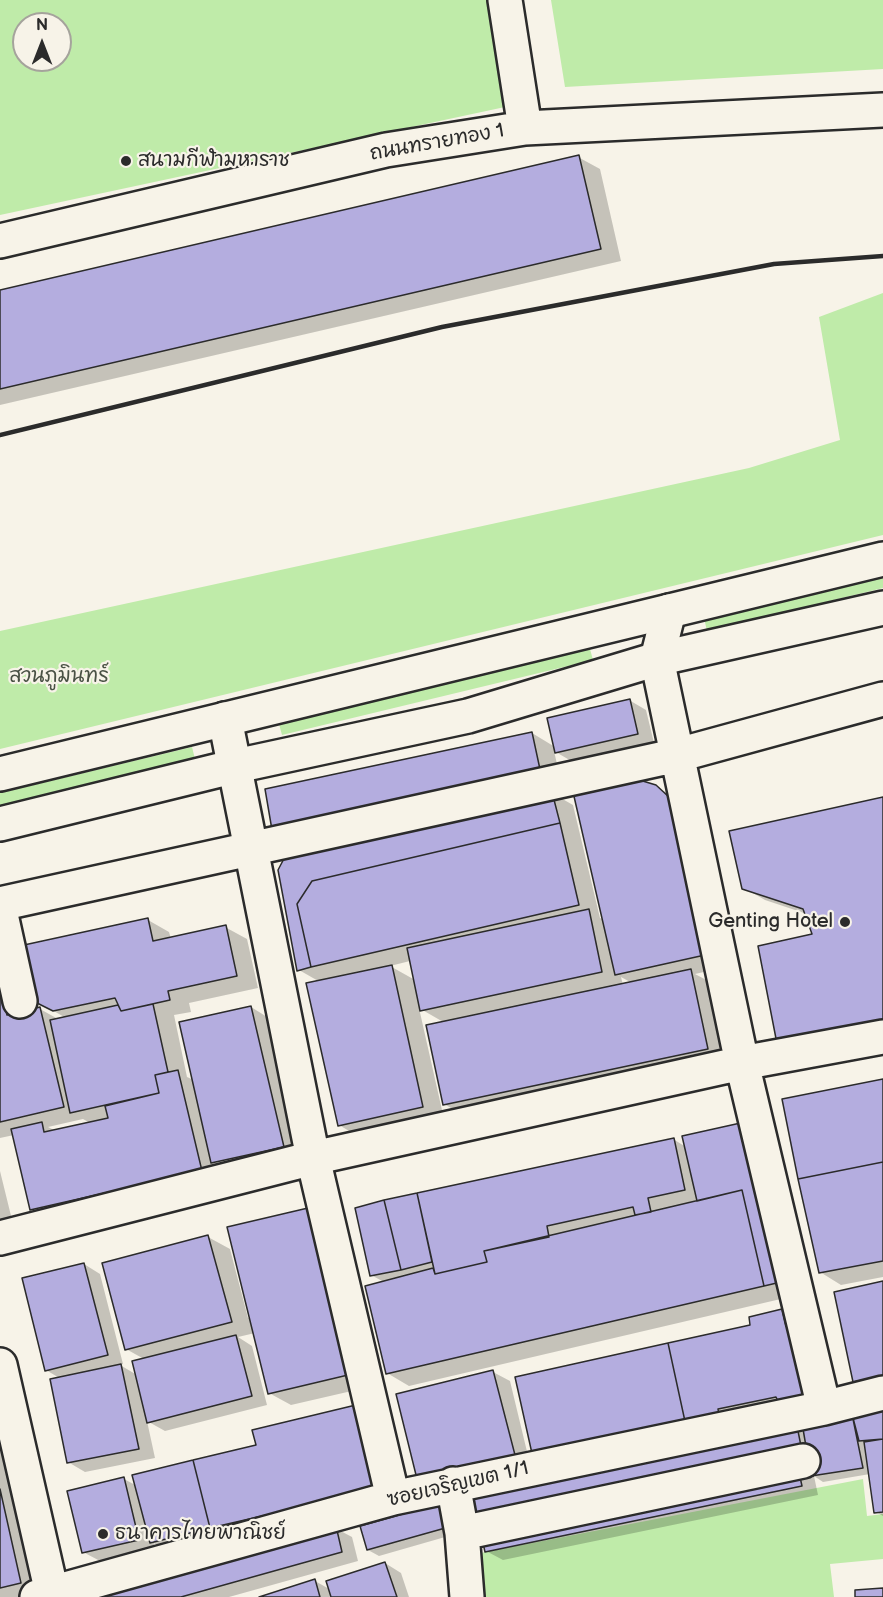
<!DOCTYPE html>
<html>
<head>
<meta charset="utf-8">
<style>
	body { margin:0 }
	#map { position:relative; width:883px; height:1597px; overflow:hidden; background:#f7f3e8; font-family:"Balsamiq Sans",sans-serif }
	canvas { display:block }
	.north { position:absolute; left:12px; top:12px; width:60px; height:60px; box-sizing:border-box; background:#f7f3e8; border:2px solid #a5a39c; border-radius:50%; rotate:0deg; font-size:16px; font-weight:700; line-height:24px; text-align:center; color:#2b2b2b }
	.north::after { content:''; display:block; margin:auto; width:21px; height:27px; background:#2b2b2b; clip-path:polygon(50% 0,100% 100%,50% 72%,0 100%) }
</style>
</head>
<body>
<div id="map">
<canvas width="883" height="1597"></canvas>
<div class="north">N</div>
</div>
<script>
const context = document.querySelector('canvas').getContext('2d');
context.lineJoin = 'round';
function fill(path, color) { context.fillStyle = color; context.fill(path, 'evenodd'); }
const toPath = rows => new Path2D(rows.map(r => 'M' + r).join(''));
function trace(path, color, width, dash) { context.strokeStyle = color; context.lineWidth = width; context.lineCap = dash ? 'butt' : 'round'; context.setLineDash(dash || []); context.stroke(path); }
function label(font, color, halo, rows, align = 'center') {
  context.font = font + ' "Balsamiq Sans","Playpen Sans Thai",sans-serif'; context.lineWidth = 4.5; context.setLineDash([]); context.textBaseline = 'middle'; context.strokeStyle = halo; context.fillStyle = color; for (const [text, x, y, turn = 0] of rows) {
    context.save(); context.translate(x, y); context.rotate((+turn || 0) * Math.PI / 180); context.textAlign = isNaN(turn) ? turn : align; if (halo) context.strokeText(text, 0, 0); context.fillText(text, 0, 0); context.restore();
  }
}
fill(toPath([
	[0,0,487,0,505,107,0,215],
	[24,24,60,24,60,60,24,60],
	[551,0,883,0,883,69,565,87],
	[883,293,883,535,0,749,0,631,749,468,840,440,819,317],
	[883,574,883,588,707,631,704,618],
	[590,649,593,660,282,735,279,724],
	[192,747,195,759,0,806,0,793],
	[863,1479,867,1516,883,1514,883,1559,830,1564,834,1597,473,1597,470,1555]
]), '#bfeba9');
fill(toPath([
	[578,157,600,169,621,261,0,405,0,291],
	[629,700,646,710,654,743,573,762,554,751,562,786,273,829,532,733,555,747],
	[655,786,677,799,726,967,695,974,712,983,729,1061,465,1116,444,1104,445,1023,419,1008,444,1119,361,1138,339,1125,320,982,299,970,552,793,573,805,600,918,604,920],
	[410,961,415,980,390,966],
	[621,977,632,983,623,985],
	[883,799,814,936,807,914,765,900,744,888],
	[148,920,169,932,171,939,225,927,247,939,258,988,189,1003,191,1012,174,1015,187,1077,194,1080,251,1007,272,1020,304,1159,53,1221,32,1209,14,1135,0,1138,0,960,24,1013,40,1009,58,1019,66,1018,38,1002],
	[83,1119,90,1123,56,1131,48,1127],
	[883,1080,883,1277,841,1285,820,1272],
	[744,1124,785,1298,409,1386,387,1373,384,1282,371,1275,417,1195,673,1139,686,1147],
	[0,1171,14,1228,0,1231],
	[208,1237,230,1249,248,1318,251,1317,369,1387,291,1405,269,1393,255,1333,238,1337,252,1346,267,1405,165,1431,147,1421,155,1458,85,1472,68,1462,61,1379,46,1370,84,1264,100,1274,123,1364,120,1365,137,1375,144,1359,126,1349],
	[782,1311,803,1323,834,1407,556,1469],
	[493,1372,510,1381,530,1464,435,1487],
	[883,1408,883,1437,876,1438,876,1441,883,1440,883,1516,876,1512,870,1474,823,1482,814,1476,818,1495,503,1560,486,1551,798,1470,813,1478,810,1462,484,1528,796,1428,805,1433],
	[0,1409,42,1595,33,1597,0,1597],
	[124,1479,137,1486,400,1501,168,1551,154,1543,155,1549,100,1561,83,1552],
	[449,1502,466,1531,379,1556,368,1550],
	[335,1528,352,1537,358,1561,229,1597,87,1597],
	[385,1563,401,1573,409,1597,264,1597,315,1581,331,1590]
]), '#0003');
const building = toPath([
	[579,155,601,249,0,389,0,290,579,155],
	[630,699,638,734,555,753,547,718,630,699],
	[532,732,541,774,272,830,265,789,532,732],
	[636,779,656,785,670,798,705,955,615,975,573,792,636,779],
	[552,792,560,823,312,881,297,904,311,967,297,971,278,870,288,851,552,792],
	[883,797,883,1026,779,1054,758,946,812,934,803,909,742,889,729,831,883,797],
	[560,823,579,905,311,967,297,904,312,881,560,823],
	[589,909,602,972,420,1011,407,948,589,909],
	[148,918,153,941,226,925,237,976,168,991,170,1000,121,1011,115,998,53,1011,37,1003,24,945,148,918],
	[392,965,423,1107,338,1126,306,983,392,965],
	[691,969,708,1049,443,1105,426,1025,691,969],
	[0,986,7,1015,40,1007,64,1107,0,1122,0,986],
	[153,1004,168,1072,155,1075,159,1093,70,1113,50,1020,118,1005,121,1011,153,1004],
	[251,1006,284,1147,211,1163,179,1022,251,1006],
	[178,1070,202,1171,30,1210,11,1129,42,1122,44,1132,108,1118,105,1106,159,1093,155,1075,178,1070],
	[883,1079,883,1162,798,1179,782,1099,883,1079],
	[745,1122,781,1282,764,1286,742,1190,697,1201,682,1136,745,1122],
	[674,1138,685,1190,648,1198,651,1212,635,1215,633,1207,547,1226,549,1237,484,1251,487,1262,435,1274,417,1193,674,1138],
	[883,1162,883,1261,819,1273,798,1179,883,1162],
	[742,1190,764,1286,386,1374,365,1286,433,1268,435,1274,487,1262,484,1251,742,1190],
	[417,1193,432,1262,401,1270,384,1200,417,1193],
	[384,1200,401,1270,370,1276,355,1208,384,1200],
	[308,1208,348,1375,268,1394,227,1227,308,1208],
	[208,1235,232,1322,125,1350,102,1263,208,1235],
	[84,1263,108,1355,45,1371,22,1278,84,1263],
	[883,1281,883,1376,853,1382,834,1292,883,1281],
	[782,1309,786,1326,798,1324,814,1395,779,1403,776,1397,718,1409,720,1419,686,1426,668,1343,750,1325,749,1317,782,1309],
	[236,1335,252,1396,147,1423,132,1361,236,1335],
	[668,1343,686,1426,533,1458,515,1377,668,1343],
	[121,1364,139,1449,67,1463,50,1379,121,1364],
	[493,1370,515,1455,417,1479,396,1394,493,1370],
	[360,1404,380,1489,210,1528,193,1460,256,1445,252,1430,360,1404],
	[883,1406,883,1439,859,1441,852,1414,883,1406],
	[852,1414,863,1468,811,1476,802,1423,852,1414],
	[797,1426,802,1451,466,1520,461,1495,797,1426],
	[883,1439,883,1512,874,1513,864,1442,883,1439],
	[193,1460,210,1528,150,1543,132,1475,193,1460],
	[798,1468,802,1486,485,1552,481,1534,798,1468],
	[124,1477,139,1540,82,1553,67,1491,124,1477],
	[0,1489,21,1583,0,1588,0,1489],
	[449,1501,456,1525,367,1550,360,1526,449,1501],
	[336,1526,342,1552,181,1597,82,1597,336,1526],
	[385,1562,397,1597,331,1597,326,1581,385,1562],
	[315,1579,320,1597,259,1597,315,1579],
	[883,1588,883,1597,855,1597,855,1590,883,1588]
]);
fill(building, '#b4addf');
trace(building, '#2b2b2b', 1.5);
const minor = toPath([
	[505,0,525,128],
	[0,241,386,150,525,128,883,110],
	[669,611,657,659,742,1063,824,1408],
	[225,719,313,1158,393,1498],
	[0,904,678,755,883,699],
	[0,910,20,1001],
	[0,1238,313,1158,742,1063,883,1037],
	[0,1365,52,1593],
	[453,1484,462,1533,467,1597],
	[462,1533,803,1461],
	[37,1597,393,1498,824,1408,883,1393]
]);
const major = toPath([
	[0,774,883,559],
	[0,824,236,766,468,716,657,659,883,608]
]);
trace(minor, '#2b2b2b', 38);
trace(major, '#2b2b2b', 38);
trace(minor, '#f7f3e8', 33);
trace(major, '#f7f3e8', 33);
trace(toPath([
	[0,435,442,327,774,264,883,256]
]), '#2b2b2b', 4.5);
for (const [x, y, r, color] of [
	[126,161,6,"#2b2b2b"],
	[845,922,6,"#2b2b2b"],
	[103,1534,6,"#2b2b2b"]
]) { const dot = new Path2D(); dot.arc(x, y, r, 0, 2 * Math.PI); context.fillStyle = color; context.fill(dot); trace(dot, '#f7f3e8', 2); }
label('20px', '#2b2b2b', '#f7f3e8', [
	["ถนนทรายทอง 1",437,143,-10],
	["ซอยเจริญเขต 1/1",458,1485,-13]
]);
label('20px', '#2b2b2b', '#f7f3e8', [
	["สนามกีฬามหาราช",138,161],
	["Genting Hotel",833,922,"right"],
	["ธนาคารไทยพาณิชย์",115,1534]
], 'left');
label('20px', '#495144', '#f7f3e8', [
	["สวนภูมินทร์",59,677]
]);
</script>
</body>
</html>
